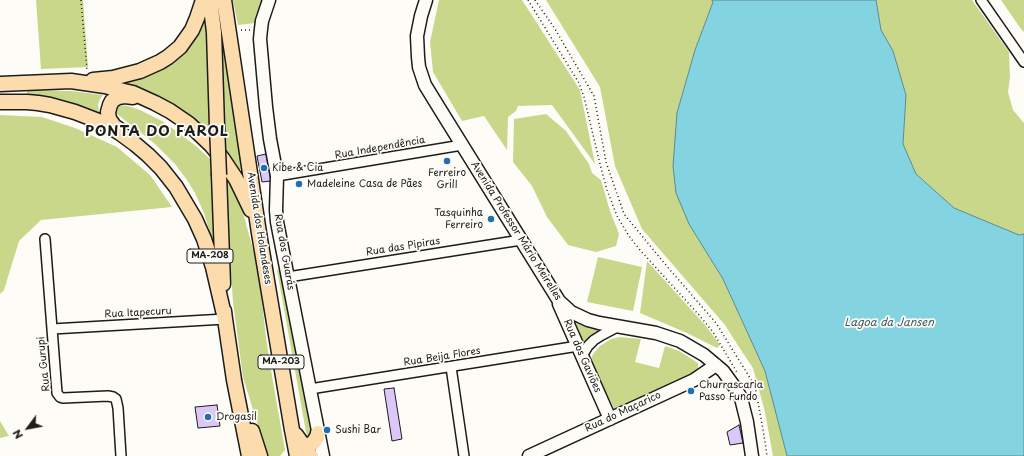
<!DOCTYPE html>
<html>
<head>
<meta charset="utf-8">
<style>
	body { margin:0 }
	#map { position:relative; width:1024px; height:456px; overflow:hidden; background:#fdfcf7; font-family:"Playpen Sans",sans-serif }
	canvas { display:block }
	.north { position:absolute; left:8px; top:408px; width:40px; height:40px; -webkit-text-stroke:3px #fdfcf7; paint-order:stroke; rotate:238deg; font-size:11px; font-weight:700; line-height:16px; text-align:center; color:#1c1c1c }
	.north::after { content:''; display:block; margin:auto; width:14px; height:18px; background:#1c1c1c; clip-path:polygon(50% 0,100% 100%,50% 72%,0 100%) }
</style>
</head>
<body>
<div id="map">
<canvas width="1024" height="456"></canvas>
<div class="north">N</div>
</div>
<script>
const context = document.querySelector('canvas').getContext('2d');
context.lineJoin = 'round';
function fill(path, color) { context.fillStyle = color; context.fill(path, 'evenodd'); }
const toPath = rows => new Path2D(rows.map(r => 'M' + r).join(''));
function trace(path, color, width, dash) { context.strokeStyle = color; context.lineWidth = width; context.lineCap = dash ? 'butt' : 'round'; context.setLineDash(dash || []); context.stroke(path); }
function label(font, color, halo, rows, align = 'center') {
  context.font = font + ' "Playpen Sans",sans-serif'; context.lineWidth = 3.5; context.setLineDash([]); context.textBaseline = 'middle'; context.strokeStyle = halo; context.fillStyle = color; for (const [text, x, y, turn = 0] of rows) {
    context.save(); context.translate(x, y); context.rotate((+turn || 0) * Math.PI / 180); context.textAlign = isNaN(turn) ? turn : align; if (halo) context.strokeText(text, 0, 0); context.fillText(text, 0, 0); context.restore();
  }
}
fill(toPath([
	[36,0,83,0,88,67,41,69],
	[214,0,218,0,245,168,236,170,223,145],
	[233,0,263,0,256,23,238,25],
	[439,0,522,0,580,90,595,164,552,105,518,106,516,111,508,117,507,150,484,116,462,121,433,72,430,42],
	[546,0,712,0,713,2,695,50,677,113,689,224,723,279,765,371,787,456,773,456,765,412,753,368,737,344,725,325,642,229,615,166,600,87],
	[876,0,972,0,1009,52,1010,77,1008,92,1013,110,1024,123,1024,234,1019,235,954,208,916,174,903,144,906,94,893,51,881,30],
	[1001,0,1024,0,1024,32,1021,29],
	[204,17,206,20,210,134,193,118,161,97,125,83,128,81,150,74],
	[27,90,72,91,103,95,100,99,98,105,99,112,53,99,27,95],
	[118,105,128,106,140,110,164,122,196,146,214,163,216,252,204,213,195,193,187,180,175,164,155,144,117,114,115,109],
	[546,114,566,131,589,164,592,173,601,180,610,211,619,234,616,246,596,252,568,245,547,217,532,186,513,162,514,119],
	[0,115,42,117,75,128,117,147,150,175,172,207,41,220,19,241,4,290,0,294],
	[224,174,232,186,241,205,255,257,260,282,266,338,272,376,285,450,280,456,268,456,261,436,243,377,233,302],
	[598,257,642,267,633,311,587,302],
	[647,261,706,326,720,345,717,348,687,333,640,313],
	[281,269,312,438,308,443,277,270],
	[575,322,588,328,600,330,600,332,585,345,574,323],
	[620,337,641,339,635,362,659,368,665,346,679,351,698,363,698,367,696,371,619,408,614,408,591,364,591,359,593,354,600,346,611,339],
	[0,421,9,436,0,438]
]), '#c9d78a');
const water = toPath([
	[712,0,876,0,881,30,893,51,906,95,903,144,916,174,954,208,1019,235,1024,234,1024,456,787,456,765,371,723,279,689,224,676,193,673,166,677,113,695,50,713,2,712,0]
]);
fill(water, '#84d3e1');
trace(water, '#5a8a92', 1);
const building = toPath([
	[266,154,271,181,262,182,257,156,266,154],
	[394,388,402,439,392,441,384,389,394,388],
	[217,405,220,426,198,428,195,407,217,405],
	[739,425,743,443,730,445,727,432,739,425]
]);
fill(building, '#dbc8f9');
trace(building, '#1c1c1c', 1);
const street = toPath([
	[981,0,1024,62],
	[277,176,462,145],
	[45,239,57,393,60,397,63,398,108,396,113,397,116,399,118,408,121,456],
	[288,277,521,240],
	[52,329,225,319],
	[582,356,588,346,594,340,602,335,619,326],
	[451,367,464,456],
	[310,389,578,346]
]);
const secondary = toPath([
	[269,0,262,21,261,29,260,39,266,107,270,139,277,176,276,210,277,222,323,456],
	[426,0,421,16,417,36,418,57,419,67,425,85,441,111,559,301,571,312,588,320,599,323,656,333,680,341,704,355,723,371,736,389,741,398,747,422,752,456],
	[559,304,610,419],
	[529,456,694,380,716,365]
]);
const primary = toPath([
	[210,0,214,32,217,126],
	[224,0,259,233,292,430,297,456],
	[93,80,113,78,140,71,160,62,168,57,180,47,192,30,197,18,203,0],
	[0,84,71,81,105,86,124,91,133,93,155,103,170,111,189,124,211,145,222,158,236,179,251,210],
	[0,102,27,102,38,103,50,105,75,112,101,122,120,133,135,144,148,155,161,168,176,187,195,219,204,239,213,267,225,319],
	[120,130,114,126,109,119,108,112,110,105,112,101,118,97,125,96,133,97],
	[219,175,223,284],
	[224,311,225,319,234,380,249,456],
	[252,431,260,456],
	[296,435,311,456],
	[303,446,306,446,313,443,317,437,318,433]
]);
trace(street, '#1c1c1c', 12);
trace(secondary, '#1c1c1c', 15);
trace(primary, '#1c1c1c', 17);
trace(toPath([
	[81,0,87,70],
	[528,0,579,83,584,97,601,168,607,190,617,216,629,236,640,250,699,315,713,332,738,374],
	[535,0,555,29,594,96,606,162,624,214,665,264,716,323,755,386,764,435,767,456],
	[241,30,251,30]
]), '#1c1c1c', 1.5, [1, 3]);
trace(street, '#fdfcf7', 9);
trace(secondary, '#fdfcf7', 12);
trace(primary, '#fcdcac', 14);
const primaryBridge = toPath([
	[217,126,219,175]
]);
trace(primaryBridge, '#1c1c1c', 17, []);
trace(primaryBridge, '#fcdcac', 14);
for (const [x, y, r, color] of [
	[447,161,4,"#1f6fb2"],
	[264,168,4,"#1f6fb2"],
	[299,184,4,"#1f6fb2"],
	[491,219,4,"#1f6fb2"],
	[691,391,4,"#1f6fb2"],
	[208,417,4,"#1f6fb2"],
	[327,430,4,"#1f6fb2"]
]) { const dot = new Path2D(); dot.arc(x, y, r, 0, 2 * Math.PI); context.fillStyle = color; context.fill(dot); trace(dot, '#fdfcf7', 1.5); }
for (const [x, y, w] of [
	[210,256,46],
	[281,362,46]
]) { const box = new Path2D(); box.roundRect(x - w / 2, y - 7, w, 14, 3); context.fillStyle = '#fdfcf7'; context.fill(box); trace(box, '#1c1c1c', 1); }
label('bold 9px', '#1c1c1c', null, [
	["MA-208",210,256],
	["MA-203",281,362]
]);
label('10px', '#1c1c1c', '#fdfcf7', [
	["Rua Independência",380,148,-10],
	["Avenida dos Holandeses",259,228,81],
	["Avenida Professor Mário Meirelles",516,231,58],
	["Rua das Pipiras",403,247,-9],
	["Rua dos Guarás",284,252,80],
	["Rua Itapecuru",138,313,-3],
	["Rua dos Gaviões",582,356,66],
	["Rua Beija Flores",442,357,-9],
	["Rua Gurupi",44,364,-96],
	["Rua do Maçarico",623,412,-25]
]);
label('10px', '#1c1c1c', '#fdfcf7', [
	["Kibe & Cia",272,168],
	["Ferreiro",447,173,"center"],
	["Grill",447,185,"center"],
	["Madeleine Casa de Pães",307,184],
	["Tasquinha",483,213,"right"],
	["Ferreiro",483,225,"right"],
	["Churrascaria",699,385],
	["Passo Fundo",699,397],
	["Drogasil",216,417],
	["Sushi Bar",335,430]
], 'left');
label('italic 11px', '#405c61', '#fdfcf7', [
	["Lagoa da Jansen",889,323]
]);
context.letterSpacing = '1px';
label('bold 14px', '#1c1c1c', '#fdfcf7', [
	["PONTA DO FAROL",157,132]
]);
context.letterSpacing = '0px';
</script>
</body>
</html>
